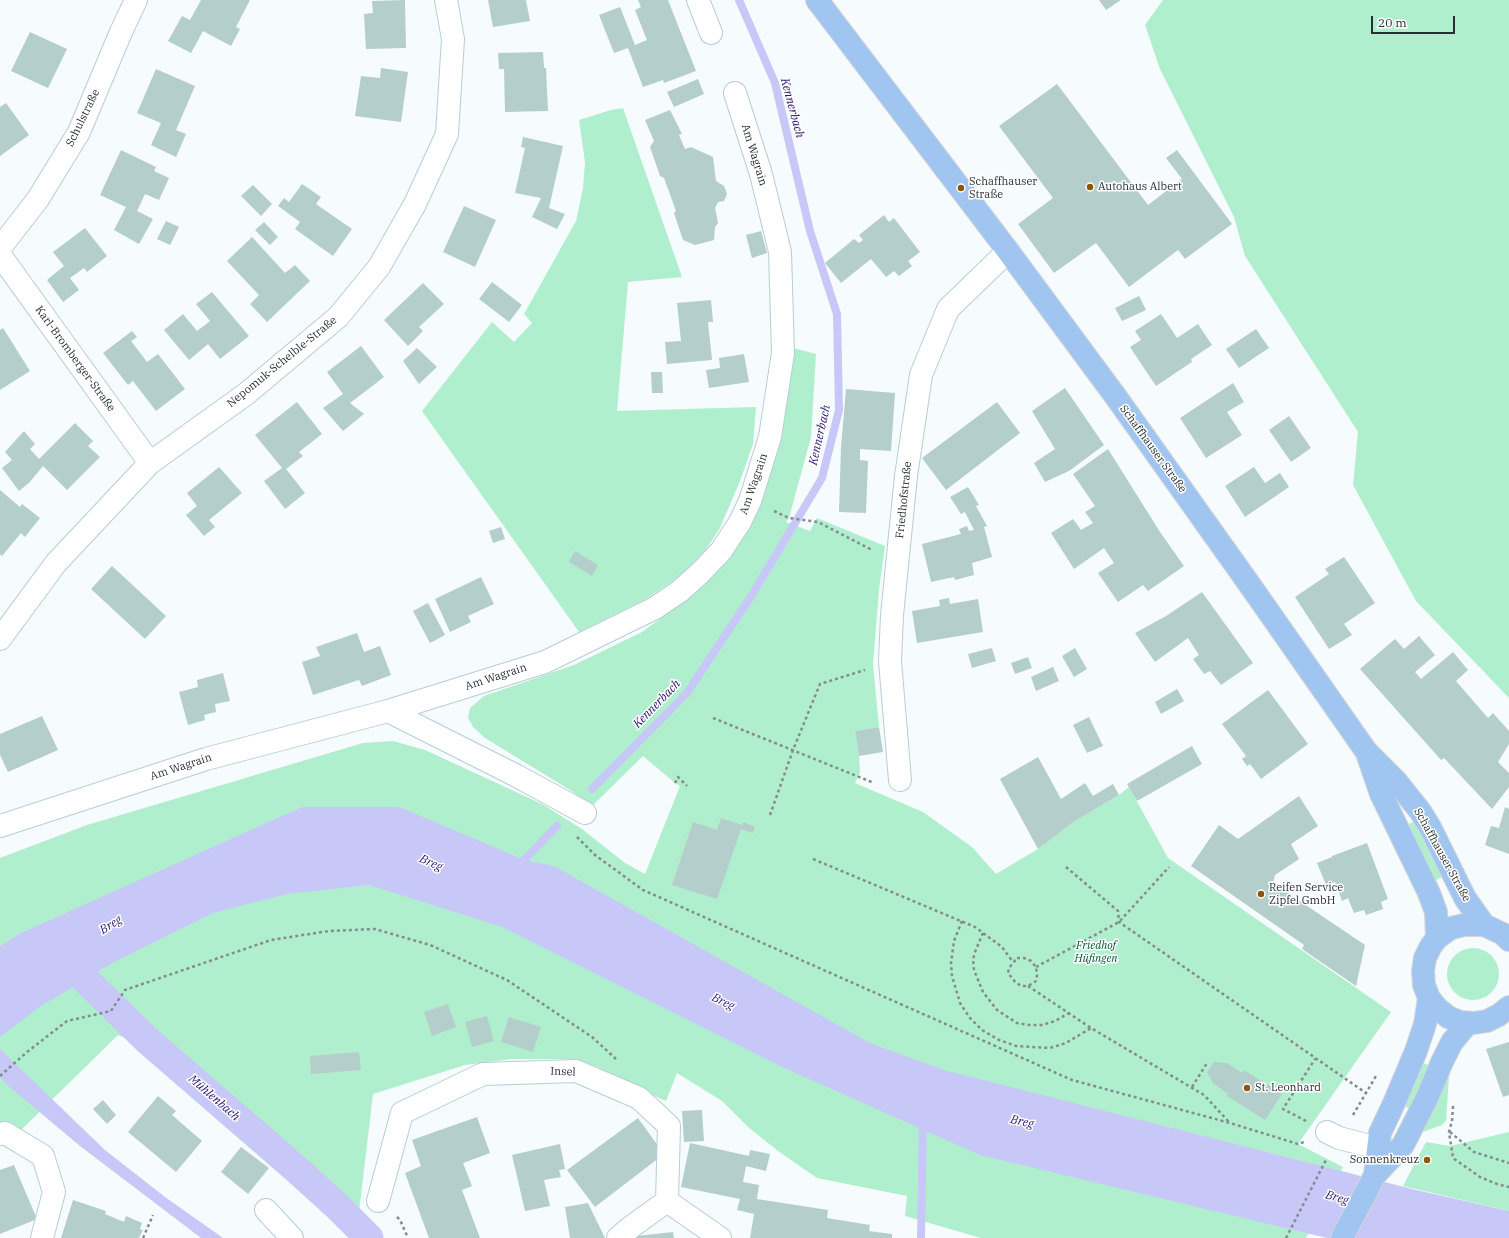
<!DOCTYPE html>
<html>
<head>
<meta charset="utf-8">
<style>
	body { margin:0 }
	#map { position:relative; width:1509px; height:1238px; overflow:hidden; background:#f6fbfd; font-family:"IBM Plex Serif",serif }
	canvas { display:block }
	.scale { position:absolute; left:1371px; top:16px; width:84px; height:18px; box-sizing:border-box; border:2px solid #262f33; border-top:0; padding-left:5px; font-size:12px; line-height:14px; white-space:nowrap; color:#262f33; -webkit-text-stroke:3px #fff; paint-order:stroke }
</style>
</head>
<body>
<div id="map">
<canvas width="1509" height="1238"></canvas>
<div class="scale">20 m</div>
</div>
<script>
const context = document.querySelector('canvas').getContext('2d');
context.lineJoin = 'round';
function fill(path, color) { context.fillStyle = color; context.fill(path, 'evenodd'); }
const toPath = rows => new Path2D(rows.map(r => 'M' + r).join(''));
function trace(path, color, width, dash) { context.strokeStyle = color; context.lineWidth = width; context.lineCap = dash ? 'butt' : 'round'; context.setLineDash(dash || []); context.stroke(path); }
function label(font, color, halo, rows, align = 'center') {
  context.font = font + ' "IBM Plex Serif",serif'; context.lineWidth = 3; context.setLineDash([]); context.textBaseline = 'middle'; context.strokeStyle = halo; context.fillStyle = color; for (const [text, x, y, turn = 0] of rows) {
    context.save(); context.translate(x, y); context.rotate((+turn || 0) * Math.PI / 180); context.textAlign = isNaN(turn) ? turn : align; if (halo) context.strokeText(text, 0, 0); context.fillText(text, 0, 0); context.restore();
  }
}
fill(toPath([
	[1163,0,1509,0,1509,698,1416,601,1353,485,1358,432,1245,256,1234,217,1160,69,1145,25],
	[623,108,682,277,628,282,617,411,756,407,753,444,740,481,720,528,705,551,680,576,646,599,579,632,422,411,492,322,514,342,532,323,524,314,576,221,583,188,585,162,579,120,611,110],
	[793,348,816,354,811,437,789,518,786,522,810,531,817,518,885,546,879,590,873,664,879,727,855,731,859,756,860,772,855,783,923,812,972,847,996,874,1038,849,1075,821,1119,795,1129,787,1168,858,1391,1012,1298,1144,1343,1167,1306,1238,981,1238,905,1216,907,1196,817,1178,778,1151,748,1127,722,1101,677,1073,666,1101,620,1080,598,1067,574,1059,512,1059,465,1065,373,1094,359,1212,345,1227,160,1061,134,1041,118,1035,17,1134,0,1130,0,858,87,825,363,743,393,741,425,750,542,804,582,829,625,863,645,874,680,786,675,783,643,756,592,806,570,790,485,738,473,727,468,718,470,708,484,696,574,665,642,632,687,599,728,560,744,537,759,505],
	[1413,822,1416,823,1444,876,1432,882,1407,825],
	'1447 974a26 26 0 1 1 52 0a26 26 0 1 1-52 0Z',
	[1420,1062,1432,1066,1412,1108,1408,1108,1405,1106],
	[1445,1074,1449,1076,1446,1121,1442,1125,1420,1133],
	[1509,1132,1509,1211,1403,1186,1426,1142,1450,1146]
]), '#b0efce');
fill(toPath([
	[302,807,399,807,525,860,554,866,870,1043,944,1070,1412,1189,1509,1211,1509,1238,1327,1238,980,1155,780,1066,502,927,369,885,287,894,213,913,114,962,38,1008,0,1037,0,946,21,933],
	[0,1049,105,1150,165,1197,223,1238,201,1238,80,1146,6,1084,0,1077]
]), '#c8c8f8');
trace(toPath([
	[592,789,687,693,750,598,822,478,839,410,837,314,810,231,775,83,739,0],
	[517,867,557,826],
	[921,1238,923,1119]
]), '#c8c8f8', 8);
trace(toPath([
	[61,956,146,1039,295,1168,338,1207,369,1238]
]), '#c8c8f8', 29);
fill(toPath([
	[201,0,250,0,236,27,240,29,231,46,203,31,191,53,168,41,182,16,190,20],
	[405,0,406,48,366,49,364,14,373,13,372,1],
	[488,0,526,0,530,21,493,27],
	[638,0,668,0,696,71,664,83,663,80,643,87,628,48,614,53,599,15,620,7,635,45,647,40,635,10,641,7],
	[1099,0,1121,0,1106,10],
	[30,32,67,49,48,88,11,71],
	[543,52,544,68,546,68,548,111,505,112,504,69,499,69,498,53],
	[381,68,408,72,401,122,355,116,361,76,380,78],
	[156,69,195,86,176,130,186,134,176,157,151,145,161,123,137,113],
	[698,79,704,94,674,107,667,92],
	[1057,84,1148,205,1182,179,1166,158,1177,150,1232,224,1185,259,1178,250,1129,287,1096,243,1054,273,1018,224,1053,198,999,126],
	[6,103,29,135,0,156,0,107],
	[670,110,682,134,679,135,685,149,691,147,713,157,716,181,724,186,727,194,724,201,718,202,715,208,718,223,715,227,714,240,695,245,683,240,674,213,676,211,664,178,660,176,650,147,654,141,645,120],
	[523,137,563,146,549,208,565,214,557,229,532,217,541,198,515,193,525,148,521,147],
	[121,150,156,167,154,171,169,178,159,200,145,194,137,211,153,219,139,244,114,230,126,207,100,195],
	[302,184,321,197,316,204,352,229,333,256,295,229,300,222,278,206,284,198,289,202],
	[253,185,272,204,261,216,241,196],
	[464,206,496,220,475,267,443,252],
	[884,215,889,222,894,218,920,252,908,261,912,266,899,276,894,271,886,277,871,259,841,283,825,263,854,239,859,243,863,240,859,235],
	[166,221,179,227,170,245,157,239],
	[264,222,278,237,270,245,255,230],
	[85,228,107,256,87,272,84,268,70,278,79,290,63,302,47,280,64,266,53,252],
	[761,231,767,253,752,258,746,235],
	[252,237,285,273,295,265,310,281,267,322,250,304,259,295,227,261],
	[492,282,522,305,509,322,479,299],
	[423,283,444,304,419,327,423,331,408,346,384,320],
	[212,292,249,336,220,359,208,344,189,360,164,330,183,314,197,331,210,321,196,304],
	[1139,296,1146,310,1122,321,1115,308],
	[711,300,713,322,708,322,712,360,667,364,665,342,681,341,677,303],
	[1161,314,1177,338,1198,324,1212,345,1191,359,1192,362,1156,386,1130,347,1141,340,1135,331],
	[3,328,30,371,0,390,0,330],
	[1256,329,1269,348,1239,368,1226,349],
	[132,331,137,337,131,341,147,362,158,354,185,389,156,411,133,381,128,385,103,353],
	[361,346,384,377,350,403,364,414,343,431,323,408,343,394,327,372],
	[417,348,437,367,419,384,403,361],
	[744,354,749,382,709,388,706,370,720,368,719,358],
	[651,372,662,372,663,393,652,393],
	[1233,383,1244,402,1227,412,1242,435,1206,458,1180,418],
	[1065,388,1104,445,1069,471,1045,482,1034,463,1055,449,1032,411],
	[846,389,895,393,891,451,860,449,860,460,868,461,866,513,839,512,841,447],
	[297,402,322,434,299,452,303,456,286,469,305,493,285,509,264,481,282,468,255,435],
	[997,402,1020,433,946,490,922,458],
	[1289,416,1311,448,1291,462,1269,430],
	[75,423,93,441,88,446,100,457,67,490,43,466,29,483,19,491,2,468,12,460,5,452,24,431,35,444,30,449,39,459],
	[1108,449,1160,532,1184,566,1148,591,1143,585,1118,602,1098,573,1114,563,1104,548,1074,569,1051,533,1073,519,1081,530,1093,523,1085,512,1095,506,1073,474],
	[219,467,242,493,209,520,215,527,204,536,186,515,197,506,187,493],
	[1254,467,1265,483,1280,473,1289,487,1245,517,1225,486],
	[968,487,979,505,976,506,987,526,984,527,992,557,972,563,974,575,955,580,954,577,931,582,922,544,961,534,959,529,967,526,969,531,974,530,965,512,961,514,950,497],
	[0,490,20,507,22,504,40,518,25,537,21,533,2,556,0,554],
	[501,527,505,539,493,543,489,531],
	[575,551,598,565,592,576,569,562],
	[1344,557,1375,603,1344,624,1352,635,1329,649,1295,597,1329,574,1325,569],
	[112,566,166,616,145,639,91,589],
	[481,577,494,604,468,616,471,622,450,632,435,599],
	[1202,592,1253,663,1221,685,1210,671,1204,674,1193,659,1199,655,1188,638,1155,662,1135,633,1166,616],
	[949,598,950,604,978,599,983,632,917,643,912,611,940,606,939,600],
	[428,603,445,635,430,643,413,611],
	[357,633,364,652,380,646,391,675,362,686,359,680,313,695,302,662,320,656,316,647],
	[1419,636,1435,655,1415,672,1421,679,1453,652,1468,670,1456,681,1488,718,1493,713,1509,731,1509,744,1498,762,1509,773,1509,787,1492,809,1444,758,1441,760,1360,669,1395,639,1404,649],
	[992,648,996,661,972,668,968,654],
	[1075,648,1087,669,1074,677,1062,656],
	[1028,657,1032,668,1015,674,1011,663],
	[1053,667,1059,681,1036,691,1031,677],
	[223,673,230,701,215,704,216,712,204,715,205,720,188,725,179,692,198,687,197,680],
	[1177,689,1184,701,1161,714,1155,702],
	[1268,690,1308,744,1261,779,1250,764,1247,766,1242,759,1246,756,1222,724],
	[42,716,58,750,8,772,0,755,0,734],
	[1089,717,1103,746,1087,753,1073,725],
	[879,727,883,752,859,756,855,731],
	[1192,746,1202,764,1137,801,1127,784],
	[1038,757,1061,799,1085,783,1093,796,1113,784,1119,795,1075,821,1038,849,1000,779],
	[1299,796,1318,826,1291,844,1299,859,1275,875,1273,883,1365,945,1356,986,1302,949,1304,945,1191,866,1219,825,1238,839],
	[1505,807,1509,809,1509,854,1485,845,1491,826,1499,828],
	[721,818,742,825,744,822,755,827,753,833,741,829,717,899,672,885,693,822,717,830],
	[1367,843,1388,899,1381,902,1383,909,1366,915,1364,910,1354,913,1348,898,1342,901,1335,882,1326,885,1317,863,1332,857,1332,856],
	[448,1004,456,1027,432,1036,424,1012],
	[487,1016,494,1041,472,1047,465,1022],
	[509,1017,541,1027,533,1052,501,1042],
	[1509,1042,1509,1095,1503,1097,1486,1049],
	[359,1052,361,1070,311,1074,310,1056],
	[1214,1062,1227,1063,1242,1073,1244,1070,1282,1094,1265,1120,1227,1096,1228,1094,1213,1083,1207,1072],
	[158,1096,176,1111,172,1115,202,1141,176,1172,128,1132],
	[103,1100,116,1115,107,1124,93,1109],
	[702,1110,704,1141,684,1142,682,1111],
	[477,1117,490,1153,463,1163,472,1186,462,1190,480,1238,429,1238,405,1173,421,1166,412,1140],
	[638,1118,664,1154,595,1207,567,1170],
	[690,1143,749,1156,750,1150,770,1154,766,1171,746,1166,743,1182,759,1185,757,1199,828,1210,827,1218,870,1225,869,1231,892,1234,892,1238,750,1238,754,1214,737,1210,740,1199,681,1187],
	[560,1144,565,1169,559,1170,561,1177,544,1180,550,1206,525,1211,512,1155],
	[241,1147,269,1168,248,1194,221,1172],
	[14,1165,37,1219,0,1234,0,1170],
	[73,1200,106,1211,105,1214,124,1222,126,1216,142,1223,140,1229,143,1230,139,1238,61,1238],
	[588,1203,605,1238,570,1238,565,1207],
	[673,1232,674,1238,627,1238,627,1237]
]), '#b4cecc');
const minor = toPath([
	[698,0,711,33],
	[0,248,38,199,79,132,121,32,136,0],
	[0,255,150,463],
	[0,639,56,563,150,463,246,394,338,317,379,267,415,204,447,134,453,39,446,0],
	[388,711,517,776,585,813],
	[900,780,890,661,892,615,906,476,921,375,948,309,1008,251],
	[0,826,206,759,388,711,545,662,655,608,680,591,700,573,721,551,740,522,750,501,770,437,783,353,780,252,761,174,735,93],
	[1327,1132,1339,1138,1378,1148],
	[0,1134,5,1133,43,1156,54,1192,42,1238],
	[378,1201,402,1113,483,1074,576,1071,639,1098,669,1126,667,1201],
	[667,1201,720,1238],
	[266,1210,292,1238],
	[618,1238,631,1227,667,1201]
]);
const major = toPath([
	[817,0,1008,251,1116,397,1252,588,1366,751,1396,781,1420,811,1430,827,1465,898,1484,925],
	[1368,756,1381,794,1429,893,1436,912,1437,938],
	[1509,940,1503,934,1484,925,1464,925,1451,928,1437,938,1431,946,1425,958,1423,971,1424,985,1429,998,1437,1008,1448,1017,1460,1022,1474,1023,1487,1021,1499,1015,1509,1007],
	[1375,1175,1380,1133,1395,1101,1416,1051,1425,1024,1429,998],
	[1342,1238,1375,1175,1403,1145,1427,1098,1442,1062,1452,1042,1468,1023]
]);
trace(minor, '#b6cdd7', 24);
trace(major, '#d4d5d6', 24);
trace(toPath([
	[774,511,789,518,818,522,872,550],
	[713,718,874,783],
	[675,783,678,777,687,786],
	[770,815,793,750,820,684,865,670],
	[577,837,595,855,643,890,1072,1080,1230,1123,1298,1144,1304,1142],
	[813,859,975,927,1002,947,1013,962],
	[1066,867,1118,911,1119,922,1366,1093],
	[962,921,954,941,951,963,952,976,960,1003,970,1018,982,1030,999,1040,1016,1046,1050,1048,1066,1043,1091,1028],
	[983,933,975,952,973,960,974,970,983,992,997,1010,1017,1023,1029,1025,1042,1025,1055,1021,1069,1013],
	[1017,958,1024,958,1031,961,1036,967,1037,975,1036,981,1028,986,1022,986,1016,983,1008,973,1009,968,1017,958],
	[1036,967,1119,922,1169,867],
	[1028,986,1091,1028,1204,1095,1229,1122],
	[0,1076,27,1052,67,1021,111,1011,125,990,271,940,329,931,375,929,430,945,507,980,592,1037,616,1059],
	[1192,1087,1207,1063],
	[1453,1106,1452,1121,1449,1132,1453,1158,1480,1177,1497,1184,1509,1187],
	[1353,1115,1376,1076],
	[1306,1121,1283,1109,1315,1059],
	[1450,1132,1474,1152,1509,1163],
	[397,1217,400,1220,408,1238],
	[143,1238,153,1215],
	[1286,1238,1326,1160]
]), '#858c8f', 2.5, [3, 3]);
trace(minor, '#fff', 22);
trace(major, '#a1c5f1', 22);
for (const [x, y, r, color] of [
	[1090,187,4,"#8c5807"],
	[961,188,4,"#8c5807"],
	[1261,894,4,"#8c5807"],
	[1247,1088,4,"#8c5807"],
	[1427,1160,4,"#8c5807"]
]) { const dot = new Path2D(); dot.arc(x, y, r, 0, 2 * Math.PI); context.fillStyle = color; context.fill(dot); trace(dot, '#fff', 1.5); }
label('11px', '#262f33', '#fff', [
	["Schulstraße",83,118,-64],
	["Am Wagrain",754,155,73],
	["Karl-Bromberger-Straße",75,359,54],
	["Nepomuk-Schelble-Straße",282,362,-39],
	["Schaffhauser Straße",1153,449,54],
	["Am Wagrain",754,484,-71],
	["Friedhofstraße",904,500,-84],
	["Am Wagrain",496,677,-18],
	["Am Wagrain",181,767,-18],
	["Schaffhauser Straße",1442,855,61],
	["Insel",563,1072,2]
]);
label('11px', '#262f33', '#fff', [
	["Schaffhauser",969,182],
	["Straße",969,195],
	["Autohaus Albert",1098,187],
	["Reifen Service",1269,888],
	["Zipfel GmbH",1269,901],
	["St. Leonhard",1255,1088],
	["Sonnenkreuz",1419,1160,"right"]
], 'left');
label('italic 11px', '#075538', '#fff', [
	["Friedhof",1096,946],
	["Hüfingen",1096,959]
]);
label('italic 12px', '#2c1770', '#fff', [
	["Kennerbach",792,108,75],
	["Kennerbach",820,435,-77],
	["Kennerbach",657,704,-46],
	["Breg",431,863,24],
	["Breg",111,925,-32],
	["Breg",723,1002,26],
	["Mühlenbach",214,1098,41],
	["Breg",1022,1122,13],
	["Breg",1337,1198,17]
]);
</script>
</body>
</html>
